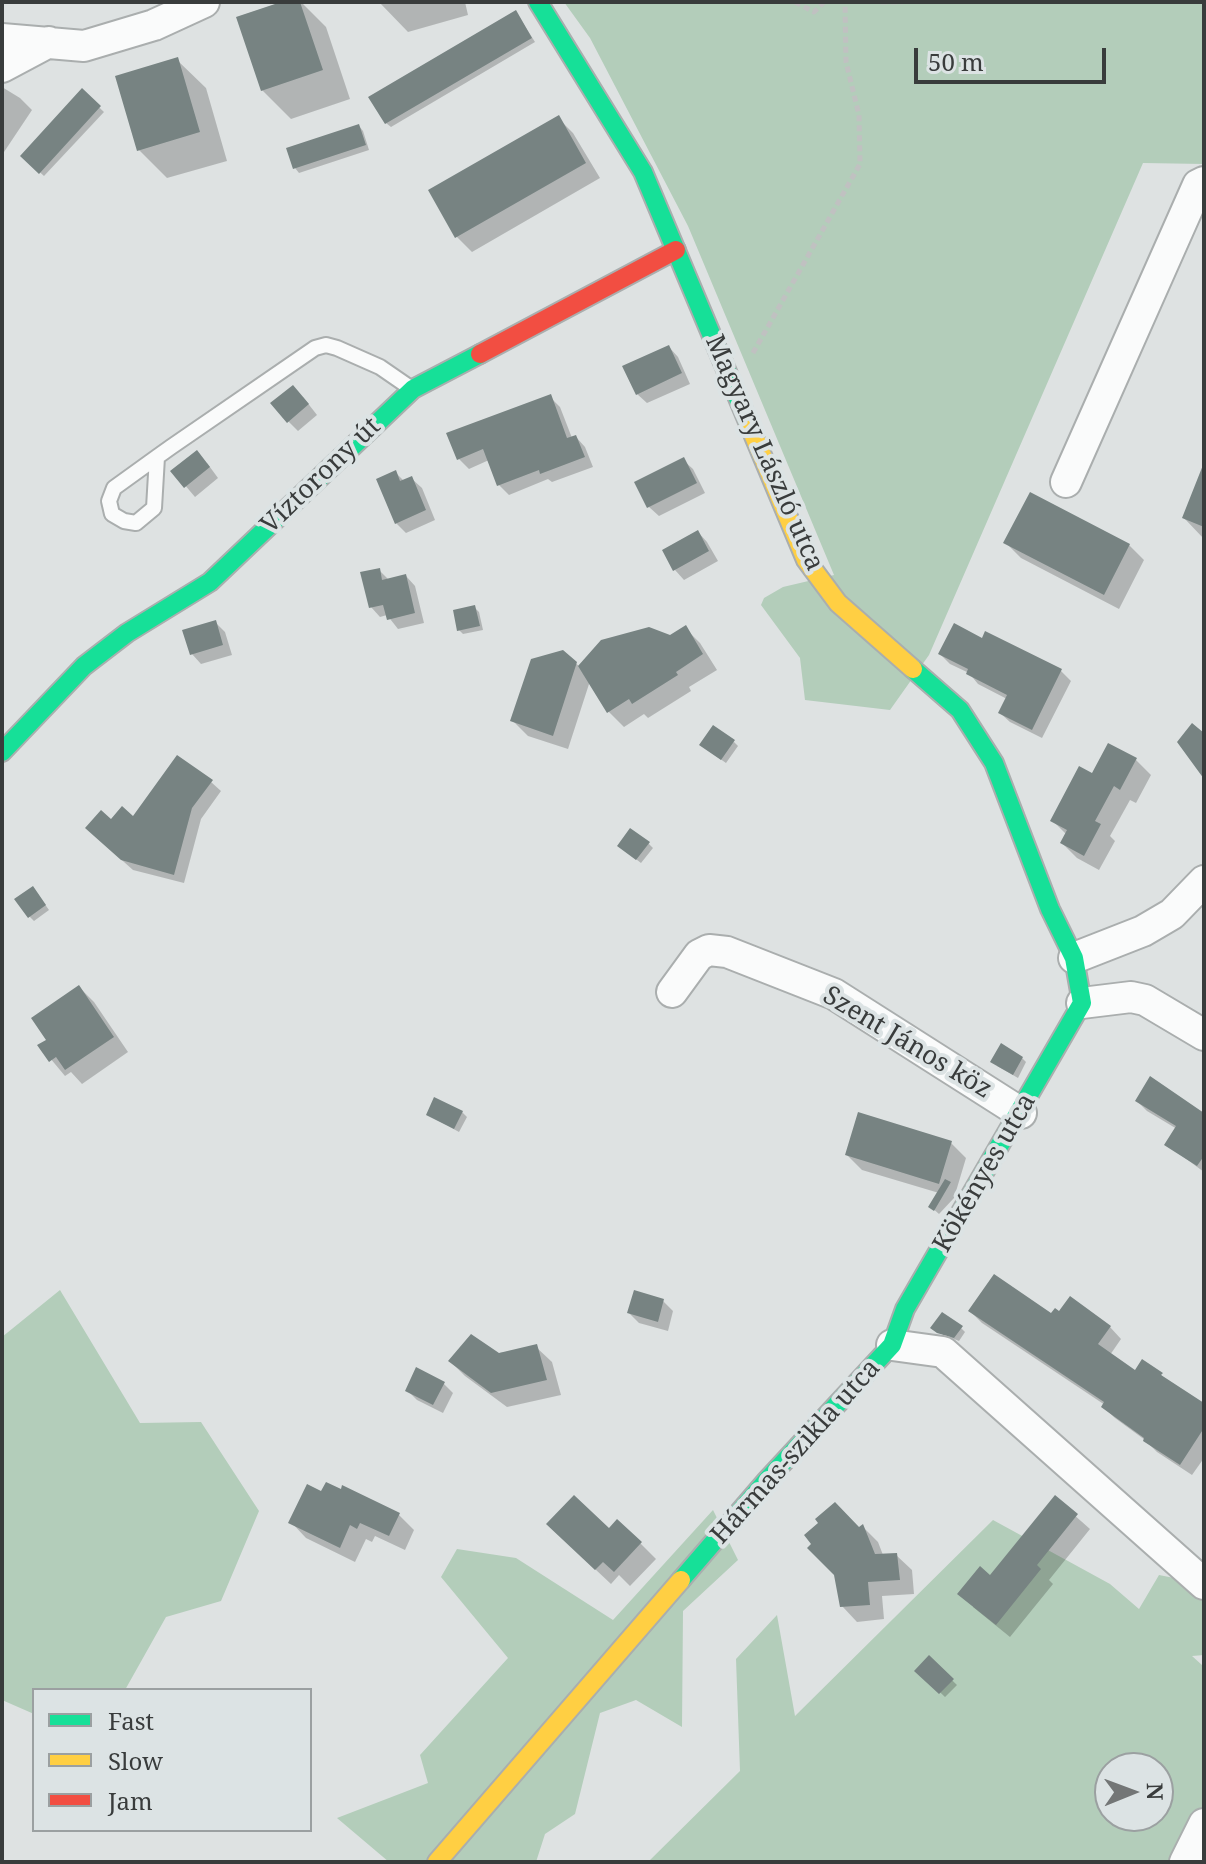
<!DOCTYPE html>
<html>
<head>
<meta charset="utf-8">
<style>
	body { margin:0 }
	#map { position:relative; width:1206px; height:1864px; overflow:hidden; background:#dee2e2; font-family:"Noto Serif",serif }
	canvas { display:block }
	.frame { position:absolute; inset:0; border:4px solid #393c3c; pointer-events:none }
	.legend { position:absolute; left:32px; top:1688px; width:280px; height:144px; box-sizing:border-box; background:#dce3e4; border:2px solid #9ba0a1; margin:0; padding:10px 14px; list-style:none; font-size:24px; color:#393c3c }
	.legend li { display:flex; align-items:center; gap:16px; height:40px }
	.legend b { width:40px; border:2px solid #9ba0a1 }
	.north { position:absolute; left:1094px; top:1752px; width:80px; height:80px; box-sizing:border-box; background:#dce3e4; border:2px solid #9ba0a1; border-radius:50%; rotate:89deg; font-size:22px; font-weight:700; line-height:32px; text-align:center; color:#393c3c }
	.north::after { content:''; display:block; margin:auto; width:28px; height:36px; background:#737676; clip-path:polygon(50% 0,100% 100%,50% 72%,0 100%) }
	.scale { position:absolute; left:914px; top:48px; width:192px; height:36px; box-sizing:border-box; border:4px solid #393c3c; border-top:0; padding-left:10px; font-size:24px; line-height:28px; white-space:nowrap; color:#393c3c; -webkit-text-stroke:6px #dce3e4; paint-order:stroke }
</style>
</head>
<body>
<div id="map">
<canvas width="1206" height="1864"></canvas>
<div class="frame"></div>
<ul class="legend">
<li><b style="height:10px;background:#16e098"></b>Fast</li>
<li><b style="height:10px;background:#ffcf43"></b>Slow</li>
<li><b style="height:10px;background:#f24e42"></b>Jam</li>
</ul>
<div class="north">N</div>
<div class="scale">50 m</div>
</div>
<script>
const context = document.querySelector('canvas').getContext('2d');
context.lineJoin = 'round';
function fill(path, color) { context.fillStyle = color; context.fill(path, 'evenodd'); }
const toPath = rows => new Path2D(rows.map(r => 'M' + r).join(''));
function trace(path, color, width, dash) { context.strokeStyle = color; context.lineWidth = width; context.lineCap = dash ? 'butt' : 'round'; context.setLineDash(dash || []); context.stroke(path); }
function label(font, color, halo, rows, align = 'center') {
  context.font = font + ' "Noto Serif",serif'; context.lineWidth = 8; context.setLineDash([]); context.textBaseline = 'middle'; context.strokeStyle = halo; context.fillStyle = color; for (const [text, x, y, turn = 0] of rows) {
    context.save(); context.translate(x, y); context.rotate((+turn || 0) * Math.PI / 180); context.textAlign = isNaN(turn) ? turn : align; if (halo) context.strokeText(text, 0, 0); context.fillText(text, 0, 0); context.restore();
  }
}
fill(toPath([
	[564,2,1204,2,1204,164,1143,163,929,655,890,710,805,700,800,658,761,605,764,598,783,587,834,575,688,226,590,38],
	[60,1290,140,1423,201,1422,259,1511,221,1601,166,1617,125,1690,34,1690,34,1714,2,1700,2,1337],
	[713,1510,738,1560,683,1611,682,1727,636,1700,600,1713,575,1814,545,1834,536,1862,389,1862,337,1818,428,1783,420,1755,508,1658,441,1577,457,1549,516,1558,613,1620],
	[993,1520,1110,1584,1139,1609,1159,1575,1184,1580,1204,1601,1204,1655,1192,1656,1202,1665,1204,1663,1204,1862,648,1862,740,1771,736,1659,777,1615,795,1716],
	[1110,1768,1158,1768,1158,1816,1110,1816]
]), '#b3cdba');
fill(toPath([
	[288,2,301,2,326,27,350,99,291,119,262,90],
	[379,2,465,2,468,15,408,32],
	[516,12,535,42,391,127,386,123],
	[177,60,206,88,227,161,167,178,138,149],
	[2,87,20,98,32,110,2,155],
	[82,91,104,112,44,176,22,156],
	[558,118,573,133,600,178,472,252,457,237,431,191],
	[359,126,363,131,369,150,299,173,295,168],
	[669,347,678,357,690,384,647,403,637,394],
	[303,397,317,415,298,431,288,421],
	[550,397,560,407,572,438,576,437,585,447,593,467,552,482,548,479,509,495,499,485,489,460,469,469,459,459],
	[683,460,693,469,705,493,659,516,649,507],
	[207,463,218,478,195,497,173,471],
	[395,472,405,482,412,479,422,488,435,520,406,533,396,523],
	[1204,495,1204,539,1184,518],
	[698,532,707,542,718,561,684,580,675,570],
	[1006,543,1129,545,1144,560,1119,609,1021,558],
	[379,570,389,580,406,576,415,586,424,623,398,629,387,615,380,617,371,607],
	[474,607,479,612,483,630,463,634,459,630],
	[215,622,225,632,232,655,201,664,192,654],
	[685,628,700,643,717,670,689,687,691,691,648,718,644,714,624,727,609,712,590,681,568,749,528,736,513,721,563,652,580,667,670,637],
	[983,640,1061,671,1071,681,1042,738,1010,722,1000,713,1007,699,978,684,969,673,950,664,940,654],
	[734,742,738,746,726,763,706,749],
	[1136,760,1151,775,1136,803,1130,800,1110,836,1115,841,1099,870,1077,858,1062,843,1067,835,1052,820,1093,776],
	[211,782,221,791,201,819,184,883,133,870,97,838,111,822,133,819],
	[648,843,653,848,641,863,624,850],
	[37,893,49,910,34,921,29,916],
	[79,987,94,1002,128,1052,82,1084,71,1072,65,1076,40,1046,49,1040],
	[1022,1058,1026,1062,1018,1078,997,1066],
	[1137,1101,1204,1115,1204,1172,1166,1144,1177,1129,1147,1111],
	[462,1112,467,1117,459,1132,428,1115],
	[951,1143,966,1158,954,1198,939,1214,930,1206,939,1193,862,1170,847,1155],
	[663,1301,673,1311,668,1331,639,1323,629,1313],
	[970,1311,1051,1316,1110,1327,1121,1339,1110,1355,1136,1373,1161,1375,1171,1384,1204,1405,1204,1458,1192,1475,1157,1452,1145,1440,1115,1418,1103,1407,1105,1405,982,1323],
	[961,1328,965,1332,959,1341,937,1332],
	[536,1347,552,1362,561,1395,507,1407,465,1376,450,1361],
	[443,1383,453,1393,443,1413,417,1400,407,1390],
	[343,1488,399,1515,414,1530,405,1550,375,1536,372,1542,366,1539,355,1562,306,1538,291,1522,322,1493,342,1492],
	[1055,1498,1090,1529,1049,1580,1053,1584,1010,1637,973,1607,991,1577],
	[618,1521,656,1559,630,1586,619,1575,611,1584,563,1539,609,1531],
	[863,1527,878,1542,883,1555,896,1555,912,1570,914,1594,882,1596,884,1619,857,1622,842,1606,859,1529],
	[929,1658,957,1685,945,1697,917,1670]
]), '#0003');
fill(toPath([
	[281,2,300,2,323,70,261,91,236,17],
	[516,10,532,38,385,124,368,97],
	[178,57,200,132,137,151,115,76],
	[82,88,101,106,39,174,20,156],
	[559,115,586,163,455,238,428,190],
	[359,124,366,145,293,169,286,148],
	[669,345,682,373,636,395,622,366],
	[293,385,309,404,287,423,270,403],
	[551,394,567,438,576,435,585,457,540,474,539,470,497,486,483,449,457,460,446,433],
	[197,450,210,467,184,488,170,471],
	[684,457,697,483,647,508,634,482],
	[1203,465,1204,465,1204,527,1182,518],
	[396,470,400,481,412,476,426,510,395,524,376,479],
	[1030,492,1130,544,1104,595,1003,543],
	[698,530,709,551,673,571,662,550],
	[380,568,382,580,406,574,415,613,387,620,383,605,369,608,360,572],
	[475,605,480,626,457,631,453,610],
	[216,620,223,645,190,655,182,630],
	[954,623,982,638,985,631,1062,669,1032,730,998,713,1007,695,966,674,968,669,938,654],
	[686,625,703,654,676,672,678,675,632,704,629,699,607,713,578,666,601,640,649,627,670,635],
	[563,650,577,662,553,736,510,721,531,659],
	[1192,723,1204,733,1204,779,1177,742],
	[713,725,735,740,721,760,699,745],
	[1108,743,1137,758,1120,790,1114,786,1095,821,1101,824,1084,856,1060,843,1067,830,1050,821,1079,766,1092,773],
	[177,755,213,780,192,808,174,875,121,860,85,828,101,810,111,819,122,806,133,816],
	[630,828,650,842,636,860,617,846],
	[33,886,46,905,28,918,14,899],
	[79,985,114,1037,65,1070,56,1057,49,1062,37,1045,46,1040,31,1018],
	[1001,1043,1023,1057,1013,1075,990,1062],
	[1150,1076,1204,1113,1204,1156,1197,1166,1164,1145,1176,1126,1135,1101],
	[434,1097,463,1111,454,1129,426,1115],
	[858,1112,952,1141,939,1184,845,1155],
	[945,1179,951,1182,934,1211,928,1207],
	[994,1274,1051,1313,1055,1308,1059,1311,1070,1296,1111,1326,1098,1344,1135,1370,1142,1359,1163,1373,1161,1375,1204,1403,1204,1428,1180,1465,1143,1441,1144,1438,1101,1407,1104,1402,968,1311],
	[634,1290,664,1299,658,1322,627,1313],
	[942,1312,963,1326,954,1338,937,1333,930,1328],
	[471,1334,499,1353,537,1344,547,1380,491,1393,448,1361],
	[416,1367,445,1382,433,1405,405,1391],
	[326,1482,341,1489,342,1485,400,1513,389,1536,360,1523,357,1529,350,1525,340,1548,288,1523,307,1484,321,1491],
	[574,1495,609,1528,617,1519,642,1542,614,1572,603,1562,595,1570,546,1524],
	[1055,1495,1078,1514,1037,1565,1041,1569,996,1625,957,1594,980,1566,990,1575],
	[835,1502,859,1527,863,1524,875,1554,897,1553,900,1580,868,1582,870,1605,840,1607,834,1575,807,1548,811,1544,804,1535,818,1523,815,1519],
	[929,1655,954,1679,939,1694,914,1671]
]), '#778382');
const lane = toPath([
	[157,457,154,508,136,523,124,521,112,514,109,501,114,488,157,457,171,447,315,348,326,345,337,348,380,367,409,387]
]);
const street = toPath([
	[2,39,84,46,154,25,204,2],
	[2,67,49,42],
	[1066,482,1198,185,1204,182],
	[1074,958,1143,931,1172,914,1204,881],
	[672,992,699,955,709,950,727,952,834,994,1021,1113],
	[1082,1003,1131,997,1145,1000,1204,1035],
	[892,1345,943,1352,1204,1584],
	[1185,1862,1204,1824]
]);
const fast = toPath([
	[538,2,643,172,751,429],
	[2,752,84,666,127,633,210,582,413,389,480,354],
	[681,1580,767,1480,892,1345,905,1309,1082,1003,1074,958,1050,909,994,763,960,710,913,669]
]);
const slow = toPath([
	[751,429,806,560,838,603,913,669],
	[437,1862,681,1580]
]);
const jam = toPath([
	[480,354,676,250]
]);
trace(lane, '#aaaeae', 18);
trace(street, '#aaaeae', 34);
trace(fast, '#aaaeae', 22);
trace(slow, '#aaaeae', 22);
trace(jam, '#aaaeae', 22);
trace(toPath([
	[795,2,814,12,824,2],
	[881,2,903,2],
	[753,353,860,164,859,115,846,62,845,2]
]), '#c0c1c1', 5, [6, 4]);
trace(lane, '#fafbfb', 14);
trace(street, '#fafbfb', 30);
trace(fast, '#16e098', 18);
trace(slow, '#ffcf43', 18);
trace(jam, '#f24e42', 18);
label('26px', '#393c3c', '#dce3e4', [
	["Magyary László utca",764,453,66],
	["Víztorony út",321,476,-44],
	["Szent János köz",907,1043,31],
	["Kökényes utca",985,1173,-60],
	["Hármas-szikla utca",796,1452,-48]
]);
</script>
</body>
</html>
